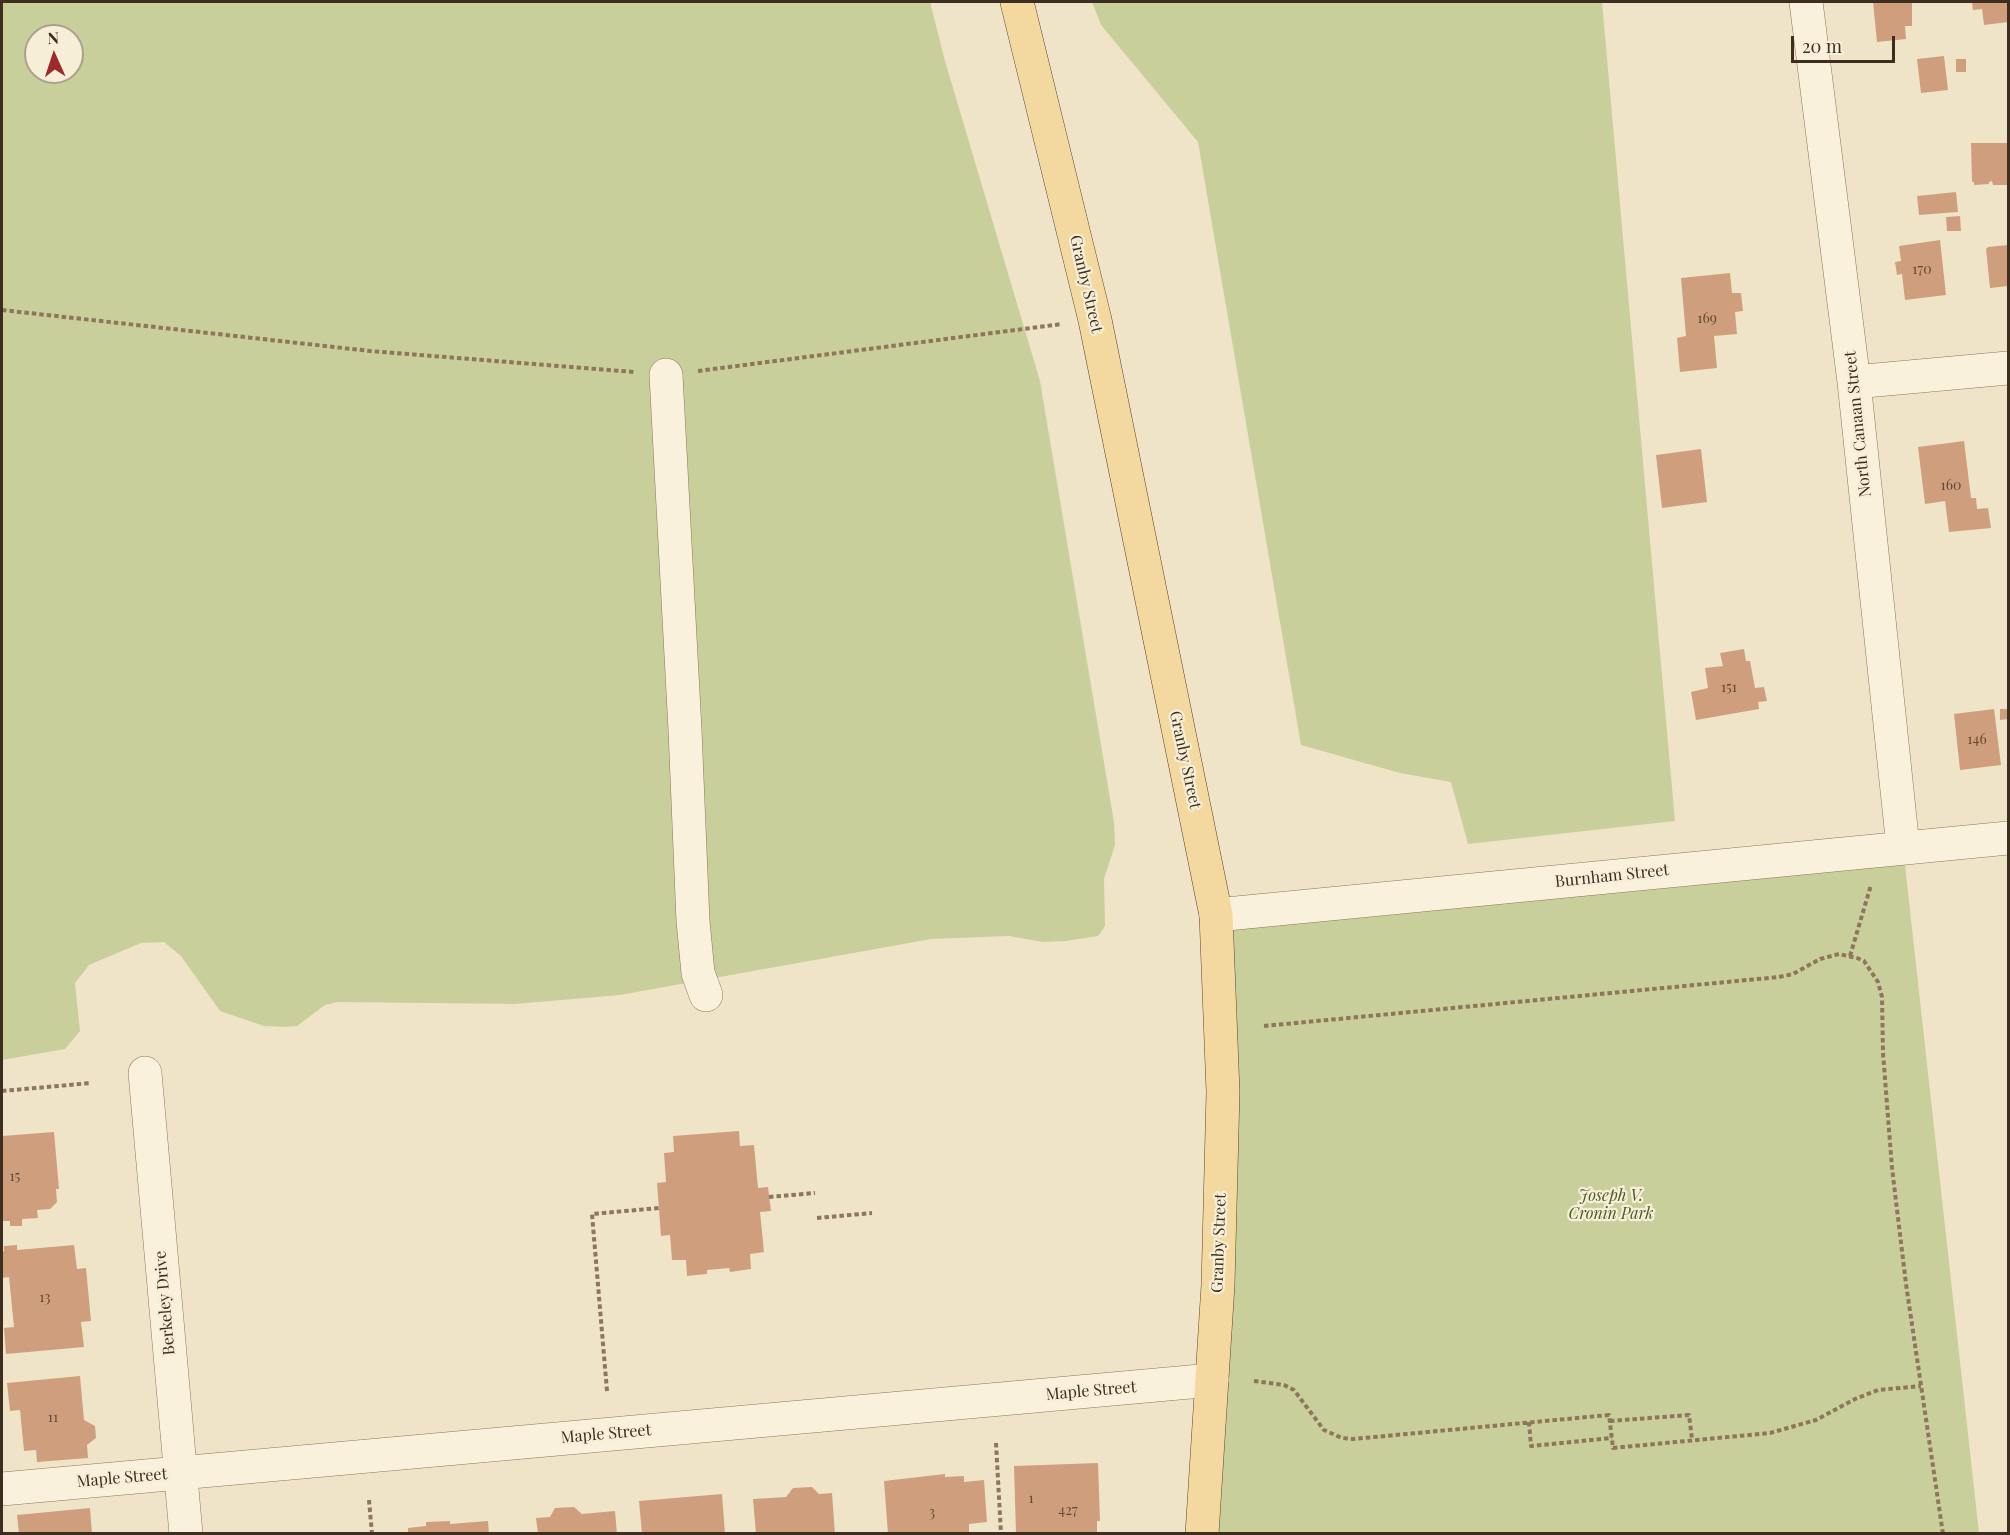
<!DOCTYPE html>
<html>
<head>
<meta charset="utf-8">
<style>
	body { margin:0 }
	#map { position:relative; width:2010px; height:1535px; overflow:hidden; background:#f0e4c8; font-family:"Playfair Display",serif }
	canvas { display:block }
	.frame { position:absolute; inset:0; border:3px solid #3d2e20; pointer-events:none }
	.north { position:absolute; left:24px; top:24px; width:60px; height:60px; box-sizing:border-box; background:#f7eed8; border:2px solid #ada18e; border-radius:50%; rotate:357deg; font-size:16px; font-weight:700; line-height:24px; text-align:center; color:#3d2e20 }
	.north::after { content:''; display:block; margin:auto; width:21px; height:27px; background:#9e2a2b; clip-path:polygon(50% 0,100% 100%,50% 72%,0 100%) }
	.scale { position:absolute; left:1791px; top:36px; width:104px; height:27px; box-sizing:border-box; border:3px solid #3d2e20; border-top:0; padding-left:8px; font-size:18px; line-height:21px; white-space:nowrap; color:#3d2e20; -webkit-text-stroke:4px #f7eed8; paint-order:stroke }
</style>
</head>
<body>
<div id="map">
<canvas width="2010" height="1535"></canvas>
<div class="frame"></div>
<div class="north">N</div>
<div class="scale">20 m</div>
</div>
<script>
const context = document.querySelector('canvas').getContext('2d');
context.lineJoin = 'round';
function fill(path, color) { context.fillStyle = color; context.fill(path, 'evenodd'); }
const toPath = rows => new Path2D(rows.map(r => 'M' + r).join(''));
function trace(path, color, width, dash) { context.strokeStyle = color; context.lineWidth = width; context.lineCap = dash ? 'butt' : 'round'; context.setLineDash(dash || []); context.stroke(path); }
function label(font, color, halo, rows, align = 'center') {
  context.font = font + ' "Playfair Display",serif'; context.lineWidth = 4.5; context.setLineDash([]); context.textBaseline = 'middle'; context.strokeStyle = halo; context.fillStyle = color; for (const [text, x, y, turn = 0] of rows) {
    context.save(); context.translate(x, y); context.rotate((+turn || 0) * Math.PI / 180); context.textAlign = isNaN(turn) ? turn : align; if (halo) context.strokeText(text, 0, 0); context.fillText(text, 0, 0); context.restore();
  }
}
fill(toPath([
	[2,2,930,2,945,61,1040,381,1114,822,1115,845,1104,879,1105,926,1098,936,1066,941,1043,942,1009,936,931,939,620,995,515,1004,337,1002,325,1005,297,1026,286,1027,264,1026,220,1011,181,956,164,942,141,943,89,965,75,983,80,1031,65,1049,2,1060],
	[36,36,72,36,72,72,36,72],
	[1092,2,1602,2,1675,821,1468,844,1451,782,1400,773,1301,745,1198,142,1101,25],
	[1903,847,1979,1533,1202,1534,1216,915]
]), '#c9cf9b');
fill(toPath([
	[1873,2,1912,2,1912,26,1905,26,1906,39,1877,42],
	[1972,2,2008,2,2008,22,1984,25,1982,9,1973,10],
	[1944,56,1948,90,1921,93,1917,59],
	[1956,59,1966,59,1966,72,1956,72],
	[1971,143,2008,143,2008,185,1993,185,1992,181,1989,182,1989,184,1974,185,1974,182,1972,182],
	[1956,192,1958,212,1919,215,1917,196],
	[1960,216,1961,231,1947,231,1946,217],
	[1940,240,1946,295,1905,300,1902,274,1897,275,1895,262,1901,261,1899,246],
	[2008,245,2008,286,1990,288,1986,249,1988,247],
	[1730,273,1732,293,1741,293,1743,311,1735,312,1737,334,1714,336,1717,368,1680,372,1677,338,1686,336,1681,278],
	[1964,441,1971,498,1976,498,1977,509,1988,508,1991,528,1949,532,1945,501,1925,504,1918,447],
	[1701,449,1707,502,1662,508,1656,455],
	[1744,649,1746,661,1750,661,1755,688,1764,687,1767,701,1758,702,1759,709,1696,720,1691,692,1708,688,1705,668,1723,666,1720,653],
	[1994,709,2001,765,1960,770,1954,714],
	[2000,709,2008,709,2008,719,2000,720],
	[739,1131,740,1146,754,1145,758,1188,768,1187,771,1211,760,1212,764,1252,750,1254,751,1269,730,1272,729,1268,707,1270,707,1274,687,1276,686,1260,672,1260,670,1235,661,1236,657,1183,666,1182,664,1153,674,1152,673,1136],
	[54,1132,59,1189,56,1189,57,1202,50,1209,37,1210,38,1218,22,1219,22,1226,10,1226,10,1221,2,1221,2,1136],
	[17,1245,17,1250,74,1245,77,1269,86,1268,91,1321,81,1322,84,1347,6,1354,4,1328,14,1327,9,1277,2,1278,2,1252,4,1251,4,1246],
	[80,1376,84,1420,95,1426,96,1438,87,1445,88,1458,37,1462,36,1450,24,1451,20,1410,10,1411,7,1383],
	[1098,1463,1100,1521,1097,1521,1097,1534,1016,1534,1014,1466],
	[945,1474,945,1477,964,1476,964,1482,984,1480,987,1522,969,1524,969,1534,888,1534,884,1481],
	[812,1487,819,1494,832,1493,835,1534,756,1534,753,1499,786,1497,793,1488],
	[722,1494,725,1534,642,1534,639,1501],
	[574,1507,582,1514,615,1511,617,1534,538,1534,536,1518,550,1517,555,1508],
	[90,1508,92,1534,19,1534,17,1515],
	[450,1521,450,1524,488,1521,489,1534,408,1534,408,1528,426,1526,426,1522]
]), '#cf9f7d');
const minor = toPath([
	[1806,2,1854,382,1903,847],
	[666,375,685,730,693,921,698,973,706,995],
	[1854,382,2008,368],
	[1216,915,2008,838],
	[145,1073,186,1534],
	[2,1489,1212,1380]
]);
const major = toPath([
	[1017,2,1095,320,1216,915,1223,1092,1218,1285,1202,1534]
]);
trace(minor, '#8d765c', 34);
trace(major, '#5b4430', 34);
trace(toPath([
	[2,310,370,351,634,372],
	[698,371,1062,324],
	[1850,956,1871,885],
	[1264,1026,1779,977,1793,974,1820,959,1839,954,1857,958,1864,961,1878,982,1882,997,1883,1053,1892,1168,1906,1284,1943,1534],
	[2,1091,91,1083],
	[769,1197,815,1193],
	[817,1218,872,1213],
	[1254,1381,1284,1385,1294,1390,1324,1430,1342,1438,1353,1439,1609,1415,1613,1448,1770,1433,1816,1420,1855,1399,1878,1390,1921,1386],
	[607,1391,592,1214,659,1208],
	[1610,1421,1689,1415,1692,1439],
	[1529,1422,1531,1446,1612,1438],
	[996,1443,1001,1534],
	[369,1500,372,1534]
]), '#8d765c', 4, [4.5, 3]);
trace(minor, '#faf1dc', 33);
trace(major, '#f3d9a0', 33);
label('14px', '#624a37', null, [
	["170",1922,270],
	["169",1707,319],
	["160",1951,486],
	["151",1729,688],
	["146",1977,740],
	["15",15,1177],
	["13",45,1298],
	["11",53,1418],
	["1",1031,1499],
	["427",1068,1511],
	["3",932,1513]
]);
label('16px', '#3d2e20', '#f7eed8', [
	["Granby Street",1086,284,77],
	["North Canaan Street",1858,424,-96],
	["Granby Street",1185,760,78],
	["Burnham Street",1612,876,-6],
	["Granby Street",1219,1243,-88],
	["Berkeley Drive",165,1303,-95],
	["Maple Street",1091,1391,-5],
	["Maple Street",606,1434,-5],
	["Maple Street",122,1478,-5]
]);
label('italic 16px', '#4d5a26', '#f7eed8', [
	["Joseph V.",1611,1196],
	["Cronin Park",1611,1214]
]);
</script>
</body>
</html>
